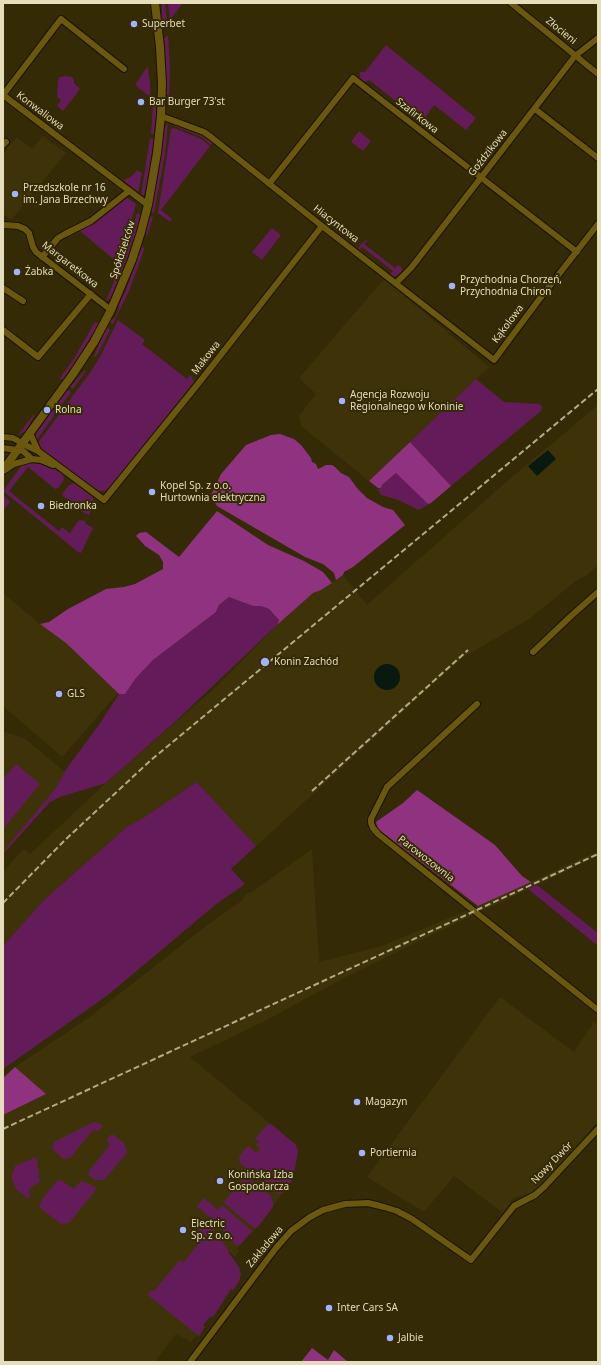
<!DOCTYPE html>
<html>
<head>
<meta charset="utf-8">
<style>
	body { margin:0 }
	#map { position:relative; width:601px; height:1365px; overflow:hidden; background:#342a05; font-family:"Noto Sans",sans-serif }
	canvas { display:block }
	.frame { position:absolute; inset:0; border:4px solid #e6ddbc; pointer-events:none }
</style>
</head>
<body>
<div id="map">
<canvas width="601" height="1365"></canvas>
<div class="frame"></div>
</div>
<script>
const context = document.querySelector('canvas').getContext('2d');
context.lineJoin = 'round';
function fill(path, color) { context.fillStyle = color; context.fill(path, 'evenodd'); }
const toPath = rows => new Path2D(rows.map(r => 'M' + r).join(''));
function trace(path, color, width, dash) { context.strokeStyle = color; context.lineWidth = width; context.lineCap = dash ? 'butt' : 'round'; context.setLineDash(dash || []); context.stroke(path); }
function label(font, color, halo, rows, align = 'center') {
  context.font = font + ' "Noto Sans",sans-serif'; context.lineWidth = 4; context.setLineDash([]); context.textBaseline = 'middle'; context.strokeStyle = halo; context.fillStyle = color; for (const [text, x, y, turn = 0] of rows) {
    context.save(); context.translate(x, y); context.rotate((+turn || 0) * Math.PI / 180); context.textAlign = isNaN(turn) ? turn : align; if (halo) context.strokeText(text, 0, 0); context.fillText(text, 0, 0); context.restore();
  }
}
fill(toPath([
	[43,136,66,153,11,220,3,214,3,154,17,137,32,149],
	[384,279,489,367,369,481,301,426,299,416,316,394,299,378],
	[598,405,598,565,587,575,577,580,529,619,462,658,256,846,197,782,140,820,128,826,44,900,3,946,3,872,23,849,30,854,106,783,217,686,277,625,313,593,321,590,343,575,367,605,504,484],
	[3,593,40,624,66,643,118,693,62,757,3,706],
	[3,731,27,740,65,772,55,789,3,853],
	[312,849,319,962,382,946,478,906,598,851,598,856,423,939,346,977,261,1023,190,1057,296,1145,298,1151,293,1179,251,1235,249,1234,237,1249,239,1251,235,1257,229,1251,228,1252,239,1267,241,1274,239,1282,233,1290,231,1289,213,1317,211,1316,203,1325,205,1327,199,1336,197,1335,191,1342,176,1334,155,1362,3,1362,3,1115,46,1094,15,1067,91,1016,206,926,243,900,243,897,250,892,252,892],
	[500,997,574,1052,594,1022,598,1026,598,1121,577,1146,534,1192,513,1198,503,1213,454,1176,424,1212,367,1177]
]), '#3e3308');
fill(toPath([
	[162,3,165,3,167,23,162,21],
	[168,3,181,3,182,4,170,20],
	[168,35,170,69,169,95,166,95,166,70,164,39],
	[386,45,476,118,466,130,434,105,422,122,369,80,366,82,361,81,360,76,360,72,365,72],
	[148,66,149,78,150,79,150,97,135,85],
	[66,76,72,77,74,80,74,83,80,89,63,111,57,106,61,100,57,97,58,81,60,77],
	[154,104,157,106,154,134,151,134,153,106],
	[168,123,165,154,154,213,151,212,158,170,164,127],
	[174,123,204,135,213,143,211,145,202,137,174,126],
	[174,128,201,139,210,146,161,210,172,219,170,222,158,213,171,129],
	[359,131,371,141,363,151,351,142],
	[150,138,154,139,149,172,145,192,144,195,141,196],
	[137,170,142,173,138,192,123,180,131,177],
	[126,197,136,204,123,249,118,263,79,230,114,207],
	[137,213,141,214,131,252,112,298,106,301,126,251],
	[150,216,153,217,147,236,145,232],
	[272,228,281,235,262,260,252,252],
	[366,240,367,241,364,244,395,268,398,265,401,267,402,271,398,275,393,277,390,274,393,271,362,247,359,250,358,250,360,245],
	[144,247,145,247,138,267,129,291,113,324,110,322,111,320,115,318,118,311,119,304,126,290,141,248],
	[118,320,145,340,142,344,187,379,191,375,194,382,110,487,105,491,99,491,95,489,43,451,39,447,40,445,38,443,92,370,102,353],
	[95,322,100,323,63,381,60,378,73,360],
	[107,327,110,330,96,357,94,356],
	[85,370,86,371,73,389,70,387],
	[476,379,504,402,540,404,542,407,541,411,530,420,451,486,410,442],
	[67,390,71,392,36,441,36,433],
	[34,414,35,414,26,431,18,435],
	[27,462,34,462,47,465,63,474,64,480,58,488,55,489,28,467,9,491,59,531,62,527,70,533,78,521,81,520,85,521,86,524,93,528,81,553,78,552,3,491,22,465],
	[396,473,428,504,431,503,419,510,398,500,381,495,378,489,381,488,382,485],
	[74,483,93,497,94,506,89,515,84,513,63,496,62,494,69,485],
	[3,495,10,502,3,511],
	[229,597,253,606,261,606,269,609,279,620,277,625,178,719,106,783,60,797,50,802,3,854,6,848,55,789,67,768,101,722,119,694,125,694,136,678,153,660,216,612,219,605],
	[16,764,40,784,3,829,3,779],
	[197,782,256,846,231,869,245,884,215,905,108,995,3,1069,3,946,44,900,128,826,140,820],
	[537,885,598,933,598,946,528,889],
	[94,1122,101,1124,102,1126,101,1129,97,1131,93,1130,70,1158,64,1159,55,1152,52,1148,54,1142],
	[271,1124,296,1145,298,1151,293,1179,283,1193,278,1194,240,1163,239,1159,240,1155,248,1146,257,1153,261,1149,256,1145,259,1142,255,1139,267,1125],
	[110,1135,114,1135,124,1143,127,1151,126,1154,104,1180,95,1180,89,1176,89,1171,110,1145,107,1141],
	[36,1157,40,1182,33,1186,28,1192,31,1195,29,1198,27,1198,16,1189,12,1179,12,1175,15,1166],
	[246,1175,271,1196,273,1203,273,1207,270,1211,257,1228,254,1228,225,1204,224,1202],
	[60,1180,74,1189,80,1182,82,1181,96,1187,95,1191,69,1223,61,1224,40,1208,39,1206,41,1201,57,1181],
	[204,1198,218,1210,221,1206,223,1206,252,1231,240,1245,235,1245,220,1226,199,1208,196,1207],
	[202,1223,204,1223,212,1229,229,1251,228,1252,239,1267,241,1274,239,1282,233,1290,231,1289,213,1317,211,1316,203,1325,205,1327,199,1336,149,1296,148,1294,150,1291,154,1291,180,1260,183,1263,205,1236,199,1231]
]), '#631c59');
fill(toPath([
	[280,434,294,439,301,445,311,458,312,462,316,464,318,469,326,465,332,465,335,467,341,473,349,477,357,488,367,498,383,507,393,510,405,525,353,567,344,572,343,575,336,580,334,573,323,564,305,557,217,506,211,495,221,474,246,445,271,435],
	[410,442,451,486,431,503,428,504,396,473,382,485,381,488,378,488,369,481],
	[217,511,268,545,304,561,323,572,332,583,321,590,313,593,277,625,279,620,269,609,261,606,253,606,229,597,219,605,216,612,153,660,136,678,125,694,119,694,66,643,40,624,49,622,68,609,106,589,124,587,135,584,163,569,163,562,159,555,145,546,139,539,136,536,139,533,146,532,179,557],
	[417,790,495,845,522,876,531,882,478,906,378,829,376,822,403,803],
	[15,1067,46,1094,3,1115,3,1078],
	[312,1348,328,1360,334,1350,348,1362,301,1362]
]), '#8f3381');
fill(toPath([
	[548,450,556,459,537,476,528,466],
	'374 677a13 13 0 1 1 26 0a13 13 0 1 1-26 0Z'
]), '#09190f');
const minor = toPath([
	[511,3,598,74],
	[124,69,61,19,3,95,148,205],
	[535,109,598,158],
	[161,116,204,132,211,137,322,226,494,360,538,301,598,224],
	[3,145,6,142],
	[269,184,353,78,577,252],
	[3,225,18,226,25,229,29,233,33,247,36,252,111,310],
	[42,257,58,238,65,234,91,221,129,191],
	[396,283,411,268,575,56,598,38],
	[3,288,23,301],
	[3,330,38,357,91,294],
	[30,433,38,451],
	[3,437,13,438,27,446,38,451,104,500,198,384,322,226],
	[3,448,23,451,32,459],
	[5,470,14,464,32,459,41,460,53,465],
	[533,652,571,616,598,592],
	[477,704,387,787,371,819,371,823,373,828,378,834,598,1010],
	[190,1362,276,1248,291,1231,310,1217,323,1210,345,1204,368,1203,384,1207,397,1211,412,1219,471,1260,514,1206,535,1195,544,1187,598,1129]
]);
const tertiary = toPath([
	[3,470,73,374,94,342,111,310,132,260,141,232,148,205,157,153,161,116,162,83,160,47,155,3]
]);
trace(minor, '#191301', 8);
trace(tertiary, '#191301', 10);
trace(minor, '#6a580c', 6);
trace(tertiary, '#6a580c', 8);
trace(toPath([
	[312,791,468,650],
	[3,903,65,840,151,760,598,389],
	[3,1129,598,854]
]), '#b3aa88', 2, [6, 3]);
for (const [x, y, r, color] of [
	[134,24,4,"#a2b2fd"],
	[141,102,4,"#a2b2fd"],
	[15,194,4,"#a2b2fd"],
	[17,272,4,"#a2b2fd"],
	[452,286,4,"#a2b2fd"],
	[342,401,4,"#a2b2fd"],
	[47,410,4,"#a2b2fd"],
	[152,492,4,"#a2b2fd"],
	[41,506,4,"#a2b2fd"],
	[265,662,5,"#a2b2fd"],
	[59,694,4,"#a2b2fd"],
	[357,1102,4,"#a2b2fd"],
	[362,1153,4,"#a2b2fd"],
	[220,1181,4,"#a2b2fd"],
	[183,1230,4,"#a2b2fd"],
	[329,1308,4,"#a2b2fd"],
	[390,1338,4,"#a2b2fd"]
]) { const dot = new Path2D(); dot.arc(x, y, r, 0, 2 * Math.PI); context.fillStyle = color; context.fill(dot); trace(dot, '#342a05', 1.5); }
label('10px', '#e6ddbc', '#342a05', [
	["Superbet",142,24],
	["Bar Burger 73'st",149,102],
	["Przedszkole nr 16",23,188],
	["im. Jana Brzechwy",23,200],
	["Żabka",25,272],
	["Przychodnia Chorzeń,",460,280],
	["Przychodnia Chiron",460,292],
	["Agencja Rozwoju",350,395],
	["Regionalnego w Koninie",350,407],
	["Rolna",55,410],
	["Kopel Sp. z o.o.",160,486],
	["Hurtownia elektryczna",160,498],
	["Biedronka",49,506],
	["Konin Zachód",274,662],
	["GLS",67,694],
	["Magazyn",365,1102],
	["Portiernia",370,1153],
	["Konińska Izba",228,1175],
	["Gospodarcza",228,1187],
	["Electric",191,1224],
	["Sp. z o.o.",191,1236],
	["Inter Cars SA",337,1308],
	["Jalbie",398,1338]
], 'left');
label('10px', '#e6ddbc', '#342a05', [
	["Złocieni",561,31,39],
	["Konwaliowa",40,111,37],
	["Szafirkowa",417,116,38],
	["Goździkowa",488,153,-52],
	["Hiacyntowa",336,224,38],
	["Spółdzielców",123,250,-72],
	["Margaretkowa",70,265,38],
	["Kąkolowa",508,324,-53],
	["Makowa",206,358,-52],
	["Parowozownia",426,859,38],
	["Nowy Dwór",552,1163,-46],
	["Zakładowa",265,1247,-50]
]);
</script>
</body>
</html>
